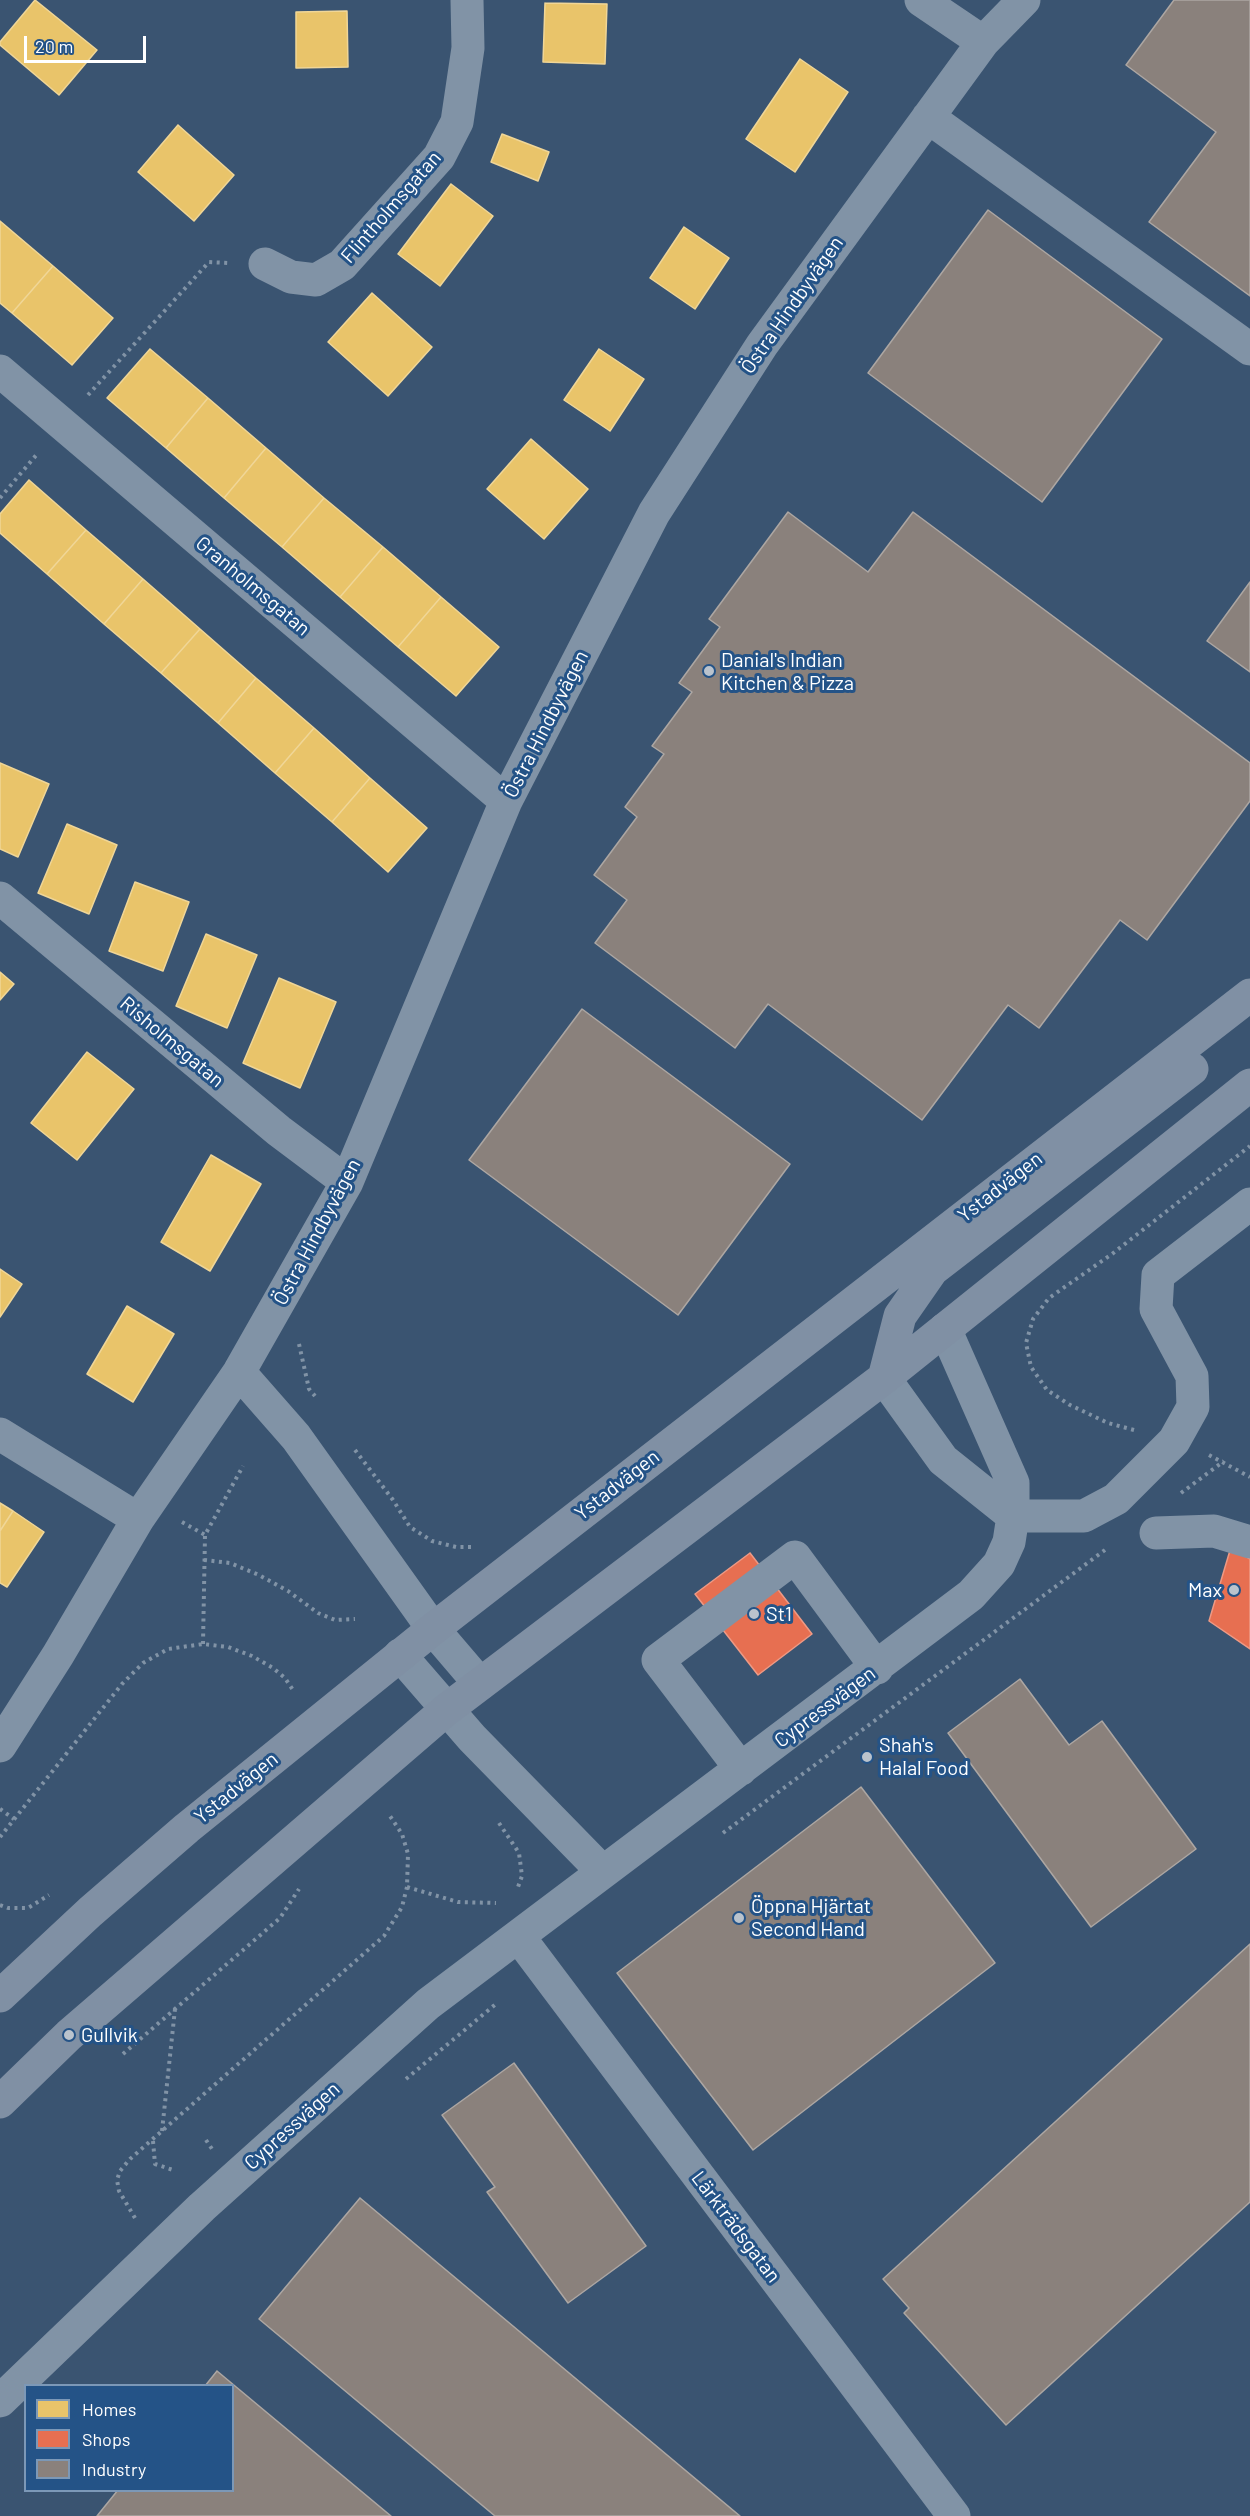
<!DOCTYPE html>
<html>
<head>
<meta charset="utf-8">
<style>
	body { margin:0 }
	#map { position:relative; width:1250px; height:2516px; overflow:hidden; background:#3a5471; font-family:Barlow,sans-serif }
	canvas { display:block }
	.legend { position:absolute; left:24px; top:2384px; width:210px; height:108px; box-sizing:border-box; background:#245387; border:2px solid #7c98b7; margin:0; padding:8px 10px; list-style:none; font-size:18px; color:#fff }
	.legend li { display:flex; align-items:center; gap:12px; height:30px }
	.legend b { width:30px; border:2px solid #7c98b7 }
	.scale { position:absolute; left:24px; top:36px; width:122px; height:27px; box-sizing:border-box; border:3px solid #fff; border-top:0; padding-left:8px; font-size:18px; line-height:21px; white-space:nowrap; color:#fff; -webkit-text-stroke:4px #245387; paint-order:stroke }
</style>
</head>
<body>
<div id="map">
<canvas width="1250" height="2516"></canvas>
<ul class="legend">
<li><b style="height:16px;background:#e9c46a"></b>Homes</li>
<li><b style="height:16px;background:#e76f51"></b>Shops</li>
<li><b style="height:16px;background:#8a817c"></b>Industry</li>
</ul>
<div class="scale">20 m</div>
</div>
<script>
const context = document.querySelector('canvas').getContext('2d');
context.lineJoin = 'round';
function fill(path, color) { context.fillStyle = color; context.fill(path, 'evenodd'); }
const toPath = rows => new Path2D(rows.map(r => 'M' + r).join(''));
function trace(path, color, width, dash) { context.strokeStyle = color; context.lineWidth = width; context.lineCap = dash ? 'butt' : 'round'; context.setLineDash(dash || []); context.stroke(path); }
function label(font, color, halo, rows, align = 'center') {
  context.font = font + ' Barlow,sans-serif'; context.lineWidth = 6; context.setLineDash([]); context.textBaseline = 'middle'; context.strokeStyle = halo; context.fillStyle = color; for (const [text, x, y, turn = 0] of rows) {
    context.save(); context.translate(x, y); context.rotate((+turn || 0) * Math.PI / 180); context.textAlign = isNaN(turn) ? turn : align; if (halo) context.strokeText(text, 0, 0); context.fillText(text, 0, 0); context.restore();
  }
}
const homes = toPath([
	[35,0,97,50,59,95,0,45,0,42,35,0],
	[545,3,607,4,605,64,543,62,545,3],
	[347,11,348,67,296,68,296,12,347,11],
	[800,59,848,92,795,172,746,139,800,59],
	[178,125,234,175,194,221,138,172,178,125],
	[502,134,549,152,538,181,491,162,502,134],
	[451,184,493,216,440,286,398,254,451,184],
	[0,221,53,266,12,313,0,303,0,221],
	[684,227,729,258,695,309,650,278,684,227],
	[53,266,113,318,72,365,12,313,53,266],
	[372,293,432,347,388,396,328,342,372,293],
	[150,349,208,398,166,448,107,398,150,349],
	[599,349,644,379,610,431,564,400,599,349],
	[208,398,266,448,224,498,166,448,208,398],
	[531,439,588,489,544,539,487,489,531,439],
	[266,448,324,498,282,547,224,498,266,448],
	[29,480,86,530,47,574,0,533,0,514,29,480],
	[324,498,383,547,340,597,282,547,324,498],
	[86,530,143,579,104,624,47,574,86,530],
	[383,547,441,597,398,647,340,597,383,547],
	[143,579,200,629,161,673,104,624,143,579],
	[441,597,499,647,456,696,398,647,441,597],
	[200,629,256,678,218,723,161,673,200,629],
	[256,678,314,728,275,773,218,723,256,678],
	[314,728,370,778,332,822,275,773,314,728],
	[0,763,49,784,18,857,0,849,0,763],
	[370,778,427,828,388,872,332,822,370,778],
	[67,824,117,845,89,914,38,893,67,824],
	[135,882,189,902,163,971,109,951,135,882],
	[206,934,257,955,227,1028,176,1006,206,934],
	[0,972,14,984,0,1000,0,972],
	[279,978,336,1002,300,1088,243,1063,279,978],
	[87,1052,134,1089,77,1160,31,1123,87,1052],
	[211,1155,261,1184,210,1271,161,1242,211,1155],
	[0,1269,22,1284,0,1317,0,1269],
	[127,1306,174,1334,133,1402,87,1374,127,1306],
	[0,1503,13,1511,0,1531,0,1503],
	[13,1511,44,1532,7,1587,0,1583,0,1531,13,1511]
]);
fill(homes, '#e9c46a');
trace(homes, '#f0d697', 1.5);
const shops = toPath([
	[1231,1547,1250,1559,1250,1649,1209,1621,1231,1547],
	[750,1553,812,1634,758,1675,695,1594,750,1553]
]);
fill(shops, '#e76f51');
trace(shops, '#ee9a85', 1.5);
const industry = toPath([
	[1174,0,1250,0,1250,296,1149,222,1216,132,1126,65,1174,0],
	[988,210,1162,339,1042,502,868,373,988,210],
	[788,512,868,572,913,512,1250,763,1250,801,1147,940,1120,920,1039,1028,1008,1005,922,1120,768,1004,735,1048,595,943,627,900,594,875,637,817,625,807,664,754,652,746,692,692,679,683,720,627,709,619,788,512],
	[1250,582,1250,672,1207,641,1250,582],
	[582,1009,790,1164,678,1315,469,1160,582,1009],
	[1020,1679,1069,1745,1102,1721,1196,1849,1091,1927,948,1733,1020,1679],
	[861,1787,995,1963,753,2150,617,1973,861,1787],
	[1250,1944,1250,2202,1006,2425,904,2313,909,2308,883,2279,1250,1944],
	[514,2063,646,2246,568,2303,487,2192,495,2187,442,2115,514,2063],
	[360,2198,740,2516,495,2516,259,2319,360,2198],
	[217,2371,391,2516,97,2516,118,2490,232,2490,232,2386,205,2386,217,2371]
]);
fill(industry, '#8a817c');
trace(industry, '#ada7a3', 1.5);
trace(toPath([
	[88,395,209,262,229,263],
	[0,498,38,453],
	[299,1344,309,1389,315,1396],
	[1134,1430,1108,1423,1070,1405,1047,1390,1031,1367,1026,1343,1033,1319,1049,1298,1112,1254,1250,1146],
	[355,1450,393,1500,410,1527,432,1541,456,1547,474,1547],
	[1209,1455,1250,1477],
	[1181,1493,1224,1461],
	[182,1522,205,1535],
	[204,1560,230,1563,259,1575,288,1591,318,1613,335,1620,355,1619],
	[203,1644,205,1535,243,1466],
	[0,1809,14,1819],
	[499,1823,519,1853,522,1876,518,1887],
	[723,1833,1105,1550],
	[0,1837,122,1684,143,1663,168,1649,203,1644,228,1647,252,1656,273,1668,285,1678,293,1690],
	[407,1887,458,1902,496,1903],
	[0,1905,8,1908,28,1908,49,1895],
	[123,2054,280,1918,299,1889],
	[406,2079,497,2003],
	[162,2131,175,2009],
	[206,2140,212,2149],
	[153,2141,155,2164,173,2170],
	[135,2218,119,2191,117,2180,120,2171,130,2159,384,1936,402,1907,407,1887,408,1854,402,1834,388,1813]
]), '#8193a6', 4, [3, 4.5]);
trace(toPath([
	[921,0,983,42],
	[928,117,1250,349],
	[265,264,291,277,316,280,342,265,439,157,457,122,468,48,467,0],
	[0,371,506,801],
	[0,898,279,1131,347,1182],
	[239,1372,296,1437,433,1629,480,1684],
	[884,1378,943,1460,1013,1516],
	[0,1434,138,1519],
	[1013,1516,1084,1516,1116,1499,1174,1441,1193,1407,1192,1376,1156,1309,1158,1275,1250,1204],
	[1156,1533,1214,1531,1250,1542],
	[400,1655,472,1738,603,1872],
	[0,1746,58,1655,138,1519,239,1372,347,1182,506,801,654,513,762,345,983,42,1024,0],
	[741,1769,658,1660,795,1557,877,1668],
	[519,1937,954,2516],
	[0,2401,202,2207,428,2004,971,1595,999,1564,1009,1542,1013,1516,1013,1483,945,1329]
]), '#8193a6', 33);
trace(toPath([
	[884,1378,900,1316,932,1270,1192,1069],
	[0,1996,90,1912,187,1828,433,1629,1250,995],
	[0,2102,69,2035,446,1710,884,1378,1250,1085]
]), '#8090a4', 33);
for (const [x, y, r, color] of [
	[709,671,6,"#bac3cd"],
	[1234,1590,6,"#bac3cd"],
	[754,1614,6,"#bac3cd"],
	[867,1757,6,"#bac3cd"],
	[739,1918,6,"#bac3cd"],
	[69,2035,6,"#bac3cd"]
]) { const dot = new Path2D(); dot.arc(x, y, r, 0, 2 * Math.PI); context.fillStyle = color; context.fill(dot); trace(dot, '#245387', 2); }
label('20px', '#fff', '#245387', [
	["Flintholmsgatan",391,207,-49],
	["Östra Hindbyvägen",792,305,-55],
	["Granholmsgatan",253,586,40],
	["Östra Hindbyvägen",546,724,-63],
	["Risholmsgatan",172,1042,40],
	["Ystadvägen",1000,1187,-38],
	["Östra Hindbyvägen",317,1232,-62],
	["Ystadvägen",617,1485,-38],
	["Cypressvägen",825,1707,-37],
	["Ystadvägen",236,1788,-39],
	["Cypressvägen",292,2126,-42],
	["Lärkträdsgatan",736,2227,53]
]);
label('20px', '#fff', '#245387', [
	["Danial's Indian",721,660],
	["Kitchen & Pizza",721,683],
	["Max",1222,1590,"right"],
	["St1",766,1614],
	["Shah's",879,1745],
	["Halal Food",879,1768],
	["Öppna Hjärtat",751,1906],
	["Second Hand",751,1929],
	["Gullvik",81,2035]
], 'left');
</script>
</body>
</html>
